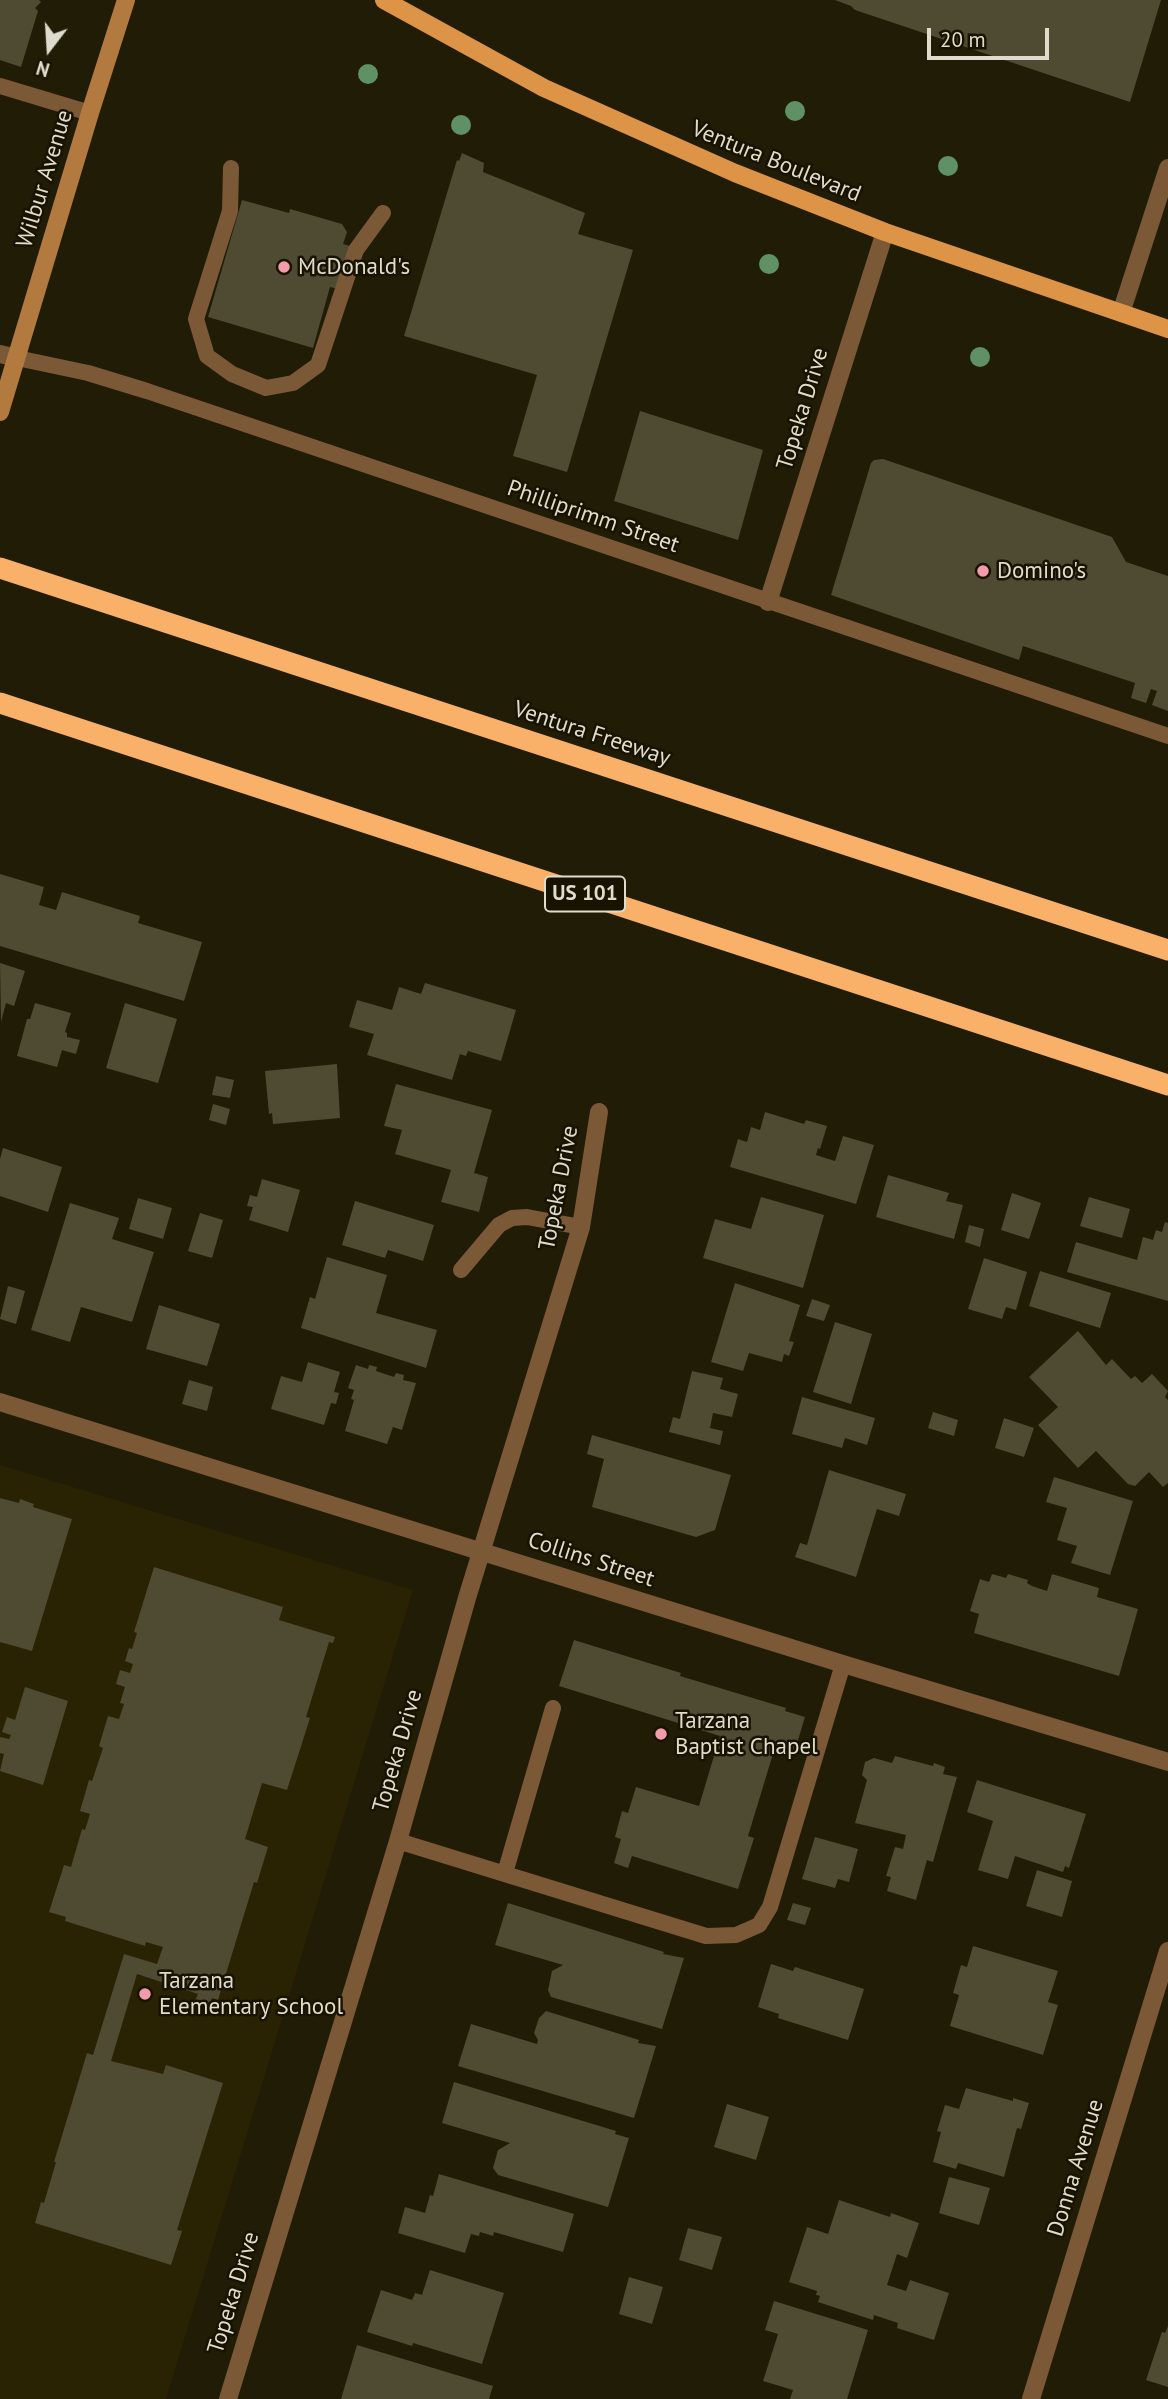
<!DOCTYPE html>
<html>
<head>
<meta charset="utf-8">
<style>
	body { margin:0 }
	#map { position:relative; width:1168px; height:2399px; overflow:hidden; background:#211c06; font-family:"PT Sans",sans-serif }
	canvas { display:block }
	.north { position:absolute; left:14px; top:14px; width:70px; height:70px; -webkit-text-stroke:5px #181300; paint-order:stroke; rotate:197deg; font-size:19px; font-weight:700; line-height:28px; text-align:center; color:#dfdcce }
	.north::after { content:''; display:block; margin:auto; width:24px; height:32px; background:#dfdcce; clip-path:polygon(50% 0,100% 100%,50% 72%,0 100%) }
	.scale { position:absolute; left:927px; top:28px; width:122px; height:32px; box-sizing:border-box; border:4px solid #dfdcce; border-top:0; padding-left:9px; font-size:21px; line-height:24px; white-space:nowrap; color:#dfdcce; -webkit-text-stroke:5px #181300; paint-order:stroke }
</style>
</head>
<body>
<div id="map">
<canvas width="1168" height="2399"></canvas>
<div class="north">N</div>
<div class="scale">20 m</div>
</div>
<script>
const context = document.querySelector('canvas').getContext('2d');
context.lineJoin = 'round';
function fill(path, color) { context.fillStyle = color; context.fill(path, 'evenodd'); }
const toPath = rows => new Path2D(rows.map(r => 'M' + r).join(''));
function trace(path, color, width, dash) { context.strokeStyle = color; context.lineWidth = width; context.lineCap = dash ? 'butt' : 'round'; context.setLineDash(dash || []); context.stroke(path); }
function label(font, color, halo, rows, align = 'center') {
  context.font = font + ' "PT Sans",sans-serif'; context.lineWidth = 5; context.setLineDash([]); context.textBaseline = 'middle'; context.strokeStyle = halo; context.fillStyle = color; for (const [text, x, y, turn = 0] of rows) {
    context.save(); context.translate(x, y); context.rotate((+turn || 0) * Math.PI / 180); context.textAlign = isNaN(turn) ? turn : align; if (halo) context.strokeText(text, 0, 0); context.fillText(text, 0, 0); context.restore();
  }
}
fill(toPath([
	[0,1465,413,1590,166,2399,0,2399]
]), '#292203');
fill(toPath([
	[0,0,39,0,41,2,35,8,38,11,21,67,0,60],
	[835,0,1161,0,1130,102,855,10,851,6],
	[462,153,484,163,483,172,585,213,578,234,633,250,567,472,513,456,537,375,404,336,457,160,459,161],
	[242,200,289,213,290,209,342,224,347,232,343,244,350,246,338,289,330,287,313,348,208,317],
	[640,411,763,450,738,540,614,501],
	[883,459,1112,537,1126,562,1168,576,1168,711,1152,705,1157,691,1151,689,1146,703,1131,698,1135,683,1023,646,1019,660,831,595,871,463,874,460],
	[0,874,44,887,39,905,56,910,62,892,140,916,138,923,202,942,184,1001,0,946],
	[0,963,25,971,14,1006,6,1003,1,1022],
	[425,983,516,1010,501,1061,468,1051,466,1056,460,1054,452,1080,367,1055,374,1034,349,1027,357,1000,392,1010,399,987,421,994],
	[35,1003,71,1013,65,1032,67,1033,67,1037,80,1040,76,1054,62,1050,57,1067,17,1056,27,1019,30,1019],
	[125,1003,177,1019,158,1083,106,1068],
	[337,1064,340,1118,273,1124,272,1113,269,1114,265,1071],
	[216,1076,234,1080,230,1098,212,1095],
	[396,1084,492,1110,474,1173,488,1177,479,1212,441,1202,451,1170,395,1154,402,1130,384,1126],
	[213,1104,230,1109,226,1125,209,1120],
	[765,1112,804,1124,806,1120,827,1126,820,1149,818,1148,816,1155,835,1161,843,1136,874,1145,856,1204,730,1167,738,1139,747,1142,751,1127,760,1130],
	[3,1148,62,1167,48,1212,0,1196,0,1159],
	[888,1175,949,1193,946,1201,963,1205,954,1239,876,1217],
	[262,1179,300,1190,288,1232,249,1220,253,1207,247,1206,250,1195,257,1197],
	[1012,1193,1041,1203,1029,1239,1001,1230],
	[761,1197,824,1215,803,1288,703,1258,715,1219,751,1229],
	[1089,1197,1130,1209,1122,1238,1080,1226],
	[138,1198,172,1208,163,1239,129,1229],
	[355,1201,434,1225,423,1261,388,1250,385,1258,342,1245],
	[70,1203,119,1218,112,1239,154,1252,132,1322,81,1307,70,1342,31,1330],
	[200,1213,223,1220,212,1258,188,1251],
	[1165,1222,1168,1223,1168,1301,1067,1272,1076,1242,1137,1260,1143,1237,1153,1240,1156,1230,1162,1232],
	[969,1225,984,1229,980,1247,965,1242],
	[327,1257,387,1275,376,1313,437,1330,426,1368,301,1328,310,1297,315,1299],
	[984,1258,1027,1272,1016,1310,1006,1307,1002,1319,968,1309],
	[1040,1271,1111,1293,1100,1328,1029,1306],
	[735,1283,800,1305,789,1341,794,1342,789,1356,784,1354,782,1362,749,1353,743,1371,711,1362],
	[8,1286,25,1291,16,1324,0,1319],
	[812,1299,830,1305,824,1321,806,1316],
	[159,1305,220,1324,207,1366,146,1349],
	[835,1322,872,1334,851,1404,813,1392],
	[1078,1331,1106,1365,1112,1359,1131,1379,1135,1376,1142,1383,1152,1374,1168,1391,1165,1397,1168,1400,1168,1483,1163,1487,1149,1472,1135,1486,1128,1484,1096,1451,1078,1468,1038,1425,1058,1407,1029,1377],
	[308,1362,340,1372,334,1392,339,1393,336,1404,331,1403,324,1425,271,1409,281,1376,302,1382],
	[356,1365,368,1369,369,1365,377,1367,376,1371,394,1377,396,1373,404,1375,403,1380,416,1383,402,1430,393,1427,387,1444,345,1431,354,1400,351,1399,354,1390,348,1388],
	[692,1371,723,1378,720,1389,738,1394,732,1417,713,1413,710,1428,723,1431,720,1445,669,1432,673,1417,680,1419],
	[189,1380,213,1387,207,1411,182,1404],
	[802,1397,875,1418,867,1445,845,1438,842,1448,792,1434],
	[933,1412,958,1420,954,1436,928,1428],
	[1004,1418,1034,1428,1024,1457,995,1448],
	[592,1435,731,1475,715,1530,696,1537,592,1507,604,1459,587,1454],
	[829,1470,906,1494,899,1516,877,1509,856,1577,795,1557,800,1543,807,1545],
	[1054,1477,1133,1501,1110,1575,1071,1563,1077,1546,1057,1540,1067,1508,1046,1502],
	[0,1498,19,1503,20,1499,34,1504,33,1507,72,1519,32,1651,0,1642],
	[154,1567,283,1607,279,1620,335,1637,333,1643,329,1642,306,1717,310,1718,287,1790,262,1783,245,1839,268,1847,257,1883,254,1882,218,2000,212,1998,209,2006,195,2001,198,1994,137,1974,111,2061,163,2074,166,2065,223,2083,177,2230,182,2231,171,2265,35,2223,41,2202,44,2203,56,2162,54,2162,87,2053,93,2055,124,1954,157,1964,163,1947,146,1942,145,1946,65,1921,66,1917,49,1912,64,1865,71,1867,82,1829,85,1830,90,1814,80,1811,89,1780,92,1781,103,1748,99,1746,108,1716,119,1719,124,1704,120,1703,125,1687,116,1684,120,1670,130,1673,133,1664,125,1661,129,1648,132,1649,137,1633,134,1632],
	[992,1574,1006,1578,1008,1574,1028,1580,1027,1583,1032,1586,1047,1591,1052,1574,1099,1588,1097,1597,1138,1609,1119,1676,974,1633,979,1614,970,1611,980,1579,989,1582],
	[574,1640,681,1673,680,1676,786,1708,785,1711,805,1717,795,1750,776,1744,748,1836,754,1838,738,1889,632,1856,628,1868,614,1863,621,1839,615,1837,622,1811,628,1813,636,1787,699,1806,720,1736,559,1686],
	[25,1687,68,1701,43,1785,0,1771,4,1754,0,1753,0,1737,9,1739,11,1735,2,1732,7,1717,15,1720],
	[895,1756,933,1766,934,1763,945,1767,943,1774,957,1777,933,1862,927,1860,916,1900,887,1891,891,1877,886,1876,895,1847,903,1849,906,1835,855,1823,867,1780,862,1775,865,1762,874,1758,892,1763],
	[977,1780,1086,1814,1069,1868,1065,1866,1063,1872,1015,1856,1008,1879,978,1870,993,1821,967,1812],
	[815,1837,858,1849,849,1882,838,1879,835,1888,802,1879],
	[1037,1870,1072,1881,1062,1917,1026,1906],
	[508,1903,664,1952,663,1954,684,1958,662,2029,551,1997,548,1990,552,1971,563,1965,495,1945],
	[793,1903,811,1908,805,1925,787,1920],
	[973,1946,1058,1971,1048,2002,1058,2005,1043,2055,950,2026,959,1995,953,1993,961,1965,967,1967],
	[771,1964,793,1971,795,1967,864,1989,848,2040,778,2018,779,2014,758,2007],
	[546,2011,639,2040,638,2043,656,2046,634,2118,458,2066,471,2024,537,2044,538,2040,534,2033,539,2018],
	[454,2082,616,2131,615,2134,629,2138,608,2207,498,2175,493,2168,498,2150,510,2143,442,2123],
	[966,2088,1013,2101,1013,2098,1029,2103,1021,2129,1017,2128,1004,2177,958,2163,956,2169,933,2162,941,2132,937,2131,945,2105,959,2109],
	[727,2104,769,2117,756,2160,714,2147],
	[439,2174,574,2214,563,2252,494,2232,493,2236,480,2232,479,2236,471,2234,465,2253,398,2233,405,2207,425,2213,430,2195,433,2196],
	[949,2177,990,2188,979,2225,939,2213],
	[839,2200,890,2217,891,2213,919,2223,907,2258,897,2254,887,2285,906,2291,910,2280,949,2293,934,2340,897,2328,898,2323,874,2315,873,2320,818,2302,820,2296,816,2295,817,2291,789,2282,807,2227,828,2234],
	[688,2228,722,2237,712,2270,679,2260],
	[430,2270,504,2293,482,2364,413,2343,412,2346,367,2332,381,2290,412,2300,415,2293,422,2295],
	[629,2277,663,2287,652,2324,619,2314],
	[774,2301,868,2330,847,2399,790,2399,793,2390,763,2381,778,2334,765,2330],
	[1168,2326,1168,2387,1146,2380,1162,2332,1165,2333],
	[357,2345,493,2386,489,2399,341,2399]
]), '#4f4a32');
trace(toPath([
	[0,86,90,113],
	[231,168,230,211,196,319,207,356,232,374,266,388,293,383,318,365,356,250,383,213],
	[17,358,88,373,147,391,1168,736],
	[461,1270,499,1225,512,1218,527,1217,581,1227],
	[398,1841,706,1936,736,1935,759,1925,770,1907,843,1664],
	[505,1873,553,1708]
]), '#7c5936', 16);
trace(toPath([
	[1121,313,1168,168],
	[0,354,17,358],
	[768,602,885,232],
	[0,1402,843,1664,1168,1762],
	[228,2399,398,1841,467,1598,581,1227,599,1112],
	[1031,2399,1168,1951]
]), '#7c5936', 18);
trace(toPath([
	[0,412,90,113,126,0]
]), '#b37a40', 18);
trace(toPath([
	[384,0,544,88,735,173,885,232,1168,329]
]), '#de9446', 18);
trace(toPath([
	[0,568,1168,950],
	[0,703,1168,1085]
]), '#f9b16a', 21);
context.fillStyle = '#609065';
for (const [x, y] of [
	[368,74],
	[795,111],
	[461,125],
	[948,166],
	[769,264],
	[980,357]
]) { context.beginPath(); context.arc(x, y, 10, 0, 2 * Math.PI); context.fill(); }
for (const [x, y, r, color] of [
	[284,267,7,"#f39aab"],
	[983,571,7,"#f39aab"],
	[661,1734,7,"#f39aab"],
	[145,1994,7,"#f39aab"]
]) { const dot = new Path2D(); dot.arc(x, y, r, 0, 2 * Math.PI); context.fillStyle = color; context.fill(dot); trace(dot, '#181300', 2.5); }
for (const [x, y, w] of [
	[585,894,80]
]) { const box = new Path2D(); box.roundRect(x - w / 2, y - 17.5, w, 35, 5); context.fillStyle = '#181300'; context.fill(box); trace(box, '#dfdcce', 2); }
label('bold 21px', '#dfdcce', null, [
	["US 101",585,894]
]);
label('23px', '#dfdcce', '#181300', [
	["Ventura Boulevard",776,162,22],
	["Wilbur Avenue",45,179,-73],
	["Topeka Drive",803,409,-73],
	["Philliprimm Street",593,517,19],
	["Ventura Freeway",592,734,18],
	["Topeka Drive",559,1188,-79],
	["Collins Street",591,1560,18],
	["Topeka Drive",398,1751,-74],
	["Donna Avenue",1076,2168,-73],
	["Topeka Drive",234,2293,-73]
]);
label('23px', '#dfdcce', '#181300', [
	["McDonald's",298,267],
	["Domino's",997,571],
	["Tarzana",675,1721],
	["Baptist Chapel",675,1747],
	["Tarzana",159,1981],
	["Elementary School",159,2007]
], 'left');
</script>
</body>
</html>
